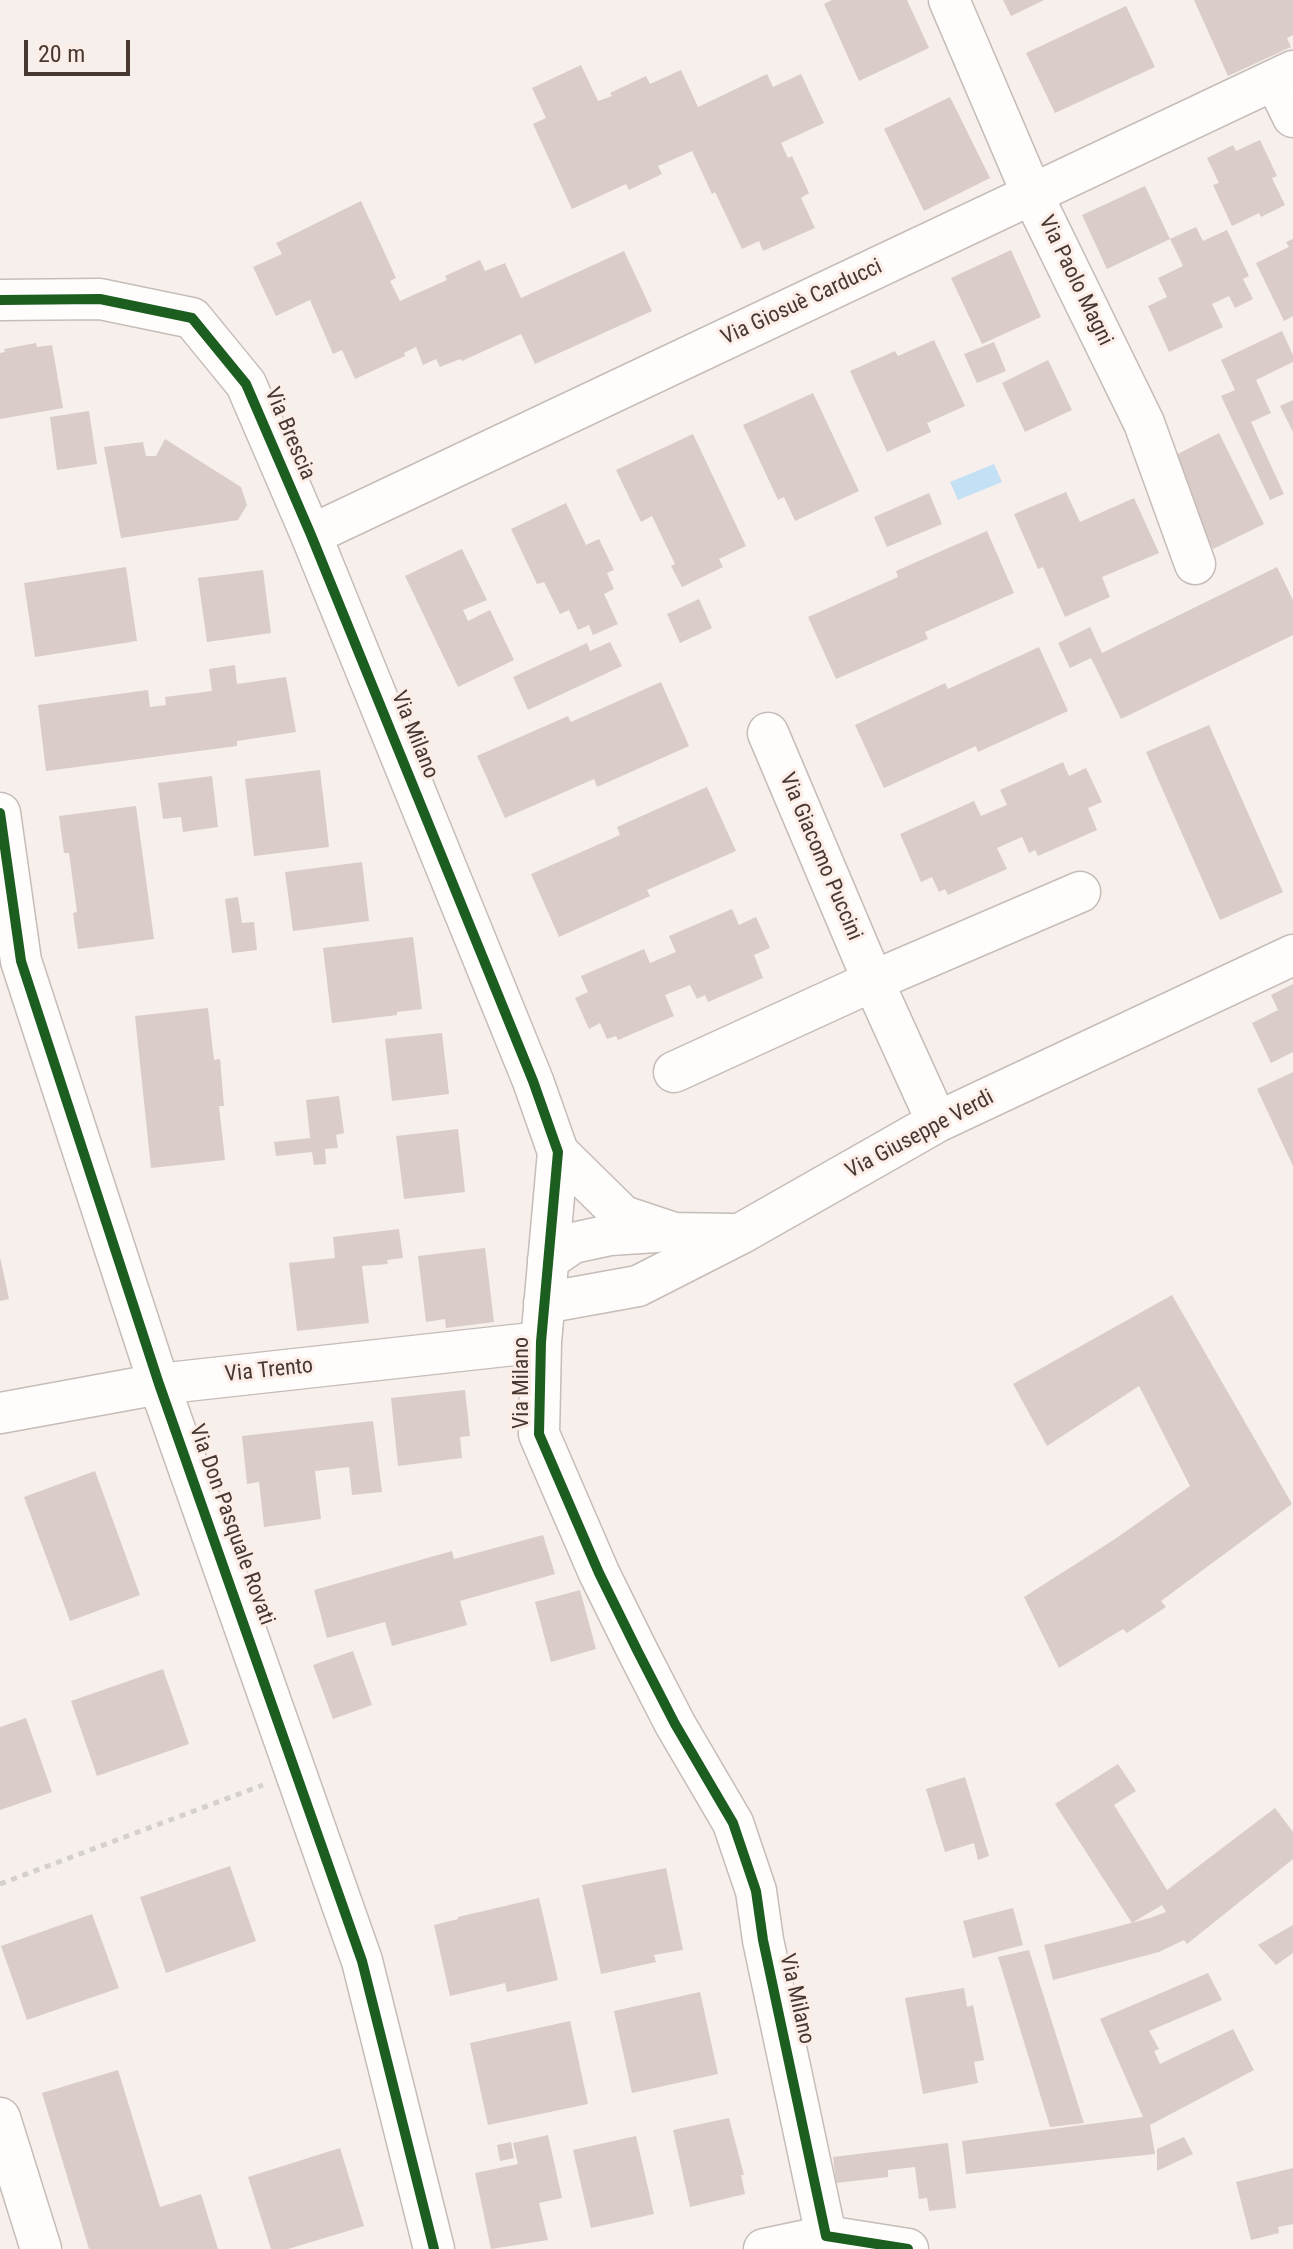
<!DOCTYPE html>
<html>
<head>
<meta charset="utf-8">
<style>
	body { margin:0 }
	#map { position:relative; width:1293px; height:2249px; overflow:hidden; background:#f7efeb; font-family:"Roboto Condensed",sans-serif }
	canvas { display:block }
	.scale { position:absolute; left:24px; top:40px; width:106px; height:36px; box-sizing:border-box; border:4px solid #473932; border-top:0; padding-left:10px; font-size:24px; line-height:28px; white-space:nowrap; color:#473932; -webkit-text-stroke:6px #fcede6; paint-order:stroke }
</style>
</head>
<body>
<div id="map">
<canvas width="1293" height="2249"></canvas>
<div class="scale">20 m</div>
</div>
<script>
const context = document.querySelector('canvas').getContext('2d');
context.lineJoin = 'round';
function fill(path, color) { context.fillStyle = color; context.fill(path, 'evenodd'); }
const toPath = rows => new Path2D(rows.map(r => 'M' + r).join(''));
function trace(path, color, width, dash) { context.strokeStyle = color; context.lineWidth = width; context.lineCap = dash ? 'butt' : 'round'; context.setLineDash(dash || []); context.stroke(path); }
function label(font, color, halo, rows, align = 'center') {
  context.font = font + ' "Roboto Condensed",sans-serif'; context.lineWidth = 6; context.setLineDash([]); context.textBaseline = 'middle'; context.strokeStyle = halo; context.fillStyle = color; for (const [text, x, y, turn = 0] of rows) {
    context.save(); context.translate(x, y); context.rotate((+turn || 0) * Math.PI / 180); context.textAlign = isNaN(turn) ? turn : align; if (halo) context.strokeText(text, 0, 0); context.fillText(text, 0, 0); context.restore();
  }
}
fill(toPath([
	[994,464,1002,482,958,500,950,482]
]), '#c3e0f4');
fill(toPath([
	[832,0,907,0,929,48,859,81,824,4],
	[1003,0,1044,0,1011,16],
	[1194,0,1293,0,1293,35,1287,38,1291,47,1228,76],
	[1126,6,1155,67,1055,113,1026,53],
	[581,65,598,101,612,96,610,93,646,76,650,84,681,70,698,107,767,74,773,87,801,74,824,123,781,143,788,158,792,156,809,193,801,198,815,228,763,251,759,241,742,249,715,192,712,194,692,151,658,166,662,174,629,190,626,184,572,209,533,124,546,118,532,88],
	[950,97,990,178,924,211,884,129],
	[1260,140,1277,176,1272,178,1285,205,1261,217,1259,213,1232,226,1213,185,1219,183,1207,158,1233,145,1236,151],
	[1145,186,1170,239,1107,269,1082,215],
	[361,201,396,278,390,281,400,301,447,280,445,276,480,260,485,271,505,263,521,298,624,251,652,311,535,364,521,334,462,361,460,359,440,367,436,359,423,365,416,347,404,353,405,356,355,379,342,350,333,354,310,300,276,316,253,267,282,254,276,243],
	[1196,227,1203,241,1227,230,1249,276,1243,279,1253,299,1235,308,1229,296,1212,304,1223,327,1169,352,1148,306,1167,297,1158,278,1183,266,1170,239],
	[1293,239,1293,316,1284,321,1256,263,1289,247,1286,242],
	[1011,250,1041,317,982,344,951,278],
	[1282,331,1293,355,1293,362,1256,380,1271,413,1251,422,1284,494,1270,500,1221,396,1235,390,1221,360],
	[934,340,965,406,927,423,931,432,887,452,850,371,895,351,898,356],
	[994,342,1006,371,977,383,964,354],
	[36,343,37,347,52,345,63,408,0,419,0,353,5,352,4,349],
	[1048,360,1072,410,1025,432,1002,383],
	[813,393,859,491,795,521,784,497,778,500,743,425],
	[1293,400,1293,432,1280,406],
	[89,411,97,464,57,470,50,417],
	[1219,433,1264,524,1213,549,1168,459],
	[693,434,746,546,719,559,723,567,682,587,671,566,675,564,652,516,641,522,616,470],
	[165,439,241,487,247,505,238,520,121,538,104,447,143,442,146,456,156,456],
	[1066,492,1080,522,1134,498,1159,553,1102,577,1110,597,1065,617,1043,567,1038,569,1014,514],
	[929,493,942,524,887,547,874,517],
	[566,503,586,545,599,539,614,570,607,573,614,589,604,594,618,624,593,635,589,625,578,630,569,610,560,614,544,582,537,584,511,529],
	[987,531,1014,593,925,632,928,639,836,679,808,617,898,577,896,571],
	[462,549,487,600,463,610,468,621,490,610,514,660,458,687,405,576],
	[126,567,137,641,35,657,24,583],
	[1277,567,1293,600,1293,635,1121,719,1091,658,1070,668,1058,643,1090,627,1102,653],
	[263,570,271,633,207,642,198,578],
	[699,599,712,628,680,643,667,614],
	[610,642,622,666,528,710,513,677,587,643,590,651],
	[1039,647,1068,711,978,752,976,746,884,788,855,725,945,683,948,689],
	[235,665,237,684,286,677,296,732,237,741,237,746,46,771,38,705,148,690,150,707,166,705,165,697,212,691,209,669],
	[661,682,689,746,597,787,594,779,505,818,477,756,568,716,571,722],
	[1209,725,1283,892,1220,920,1146,752],
	[1063,762,1069,776,1086,768,1102,802,1088,808,1097,830,1038,856,1035,850,1029,853,1022,837,997,848,1007,869,948,895,945,889,939,892,932,877,921,882,900,834,974,801,981,816,1007,805,1000,790],
	[320,770,329,847,254,856,245,779],
	[212,776,218,827,183,832,181,817,163,819,158,783],
	[707,787,736,851,647,890,650,896,559,937,531,874,620,835,617,827],
	[136,806,154,939,78,949,73,913,77,912,69,853,64,853,59,816],
	[362,862,369,921,293,931,285,872],
	[238,897,242,923,254,922,257,950,232,953,225,899],
	[732,909,739,925,756,917,770,948,754,955,763,978,708,1002,705,995,697,999,690,985,665,995,674,1016,618,1040,616,1036,607,1039,600,1023,589,1029,575,998,588,992,581,976,644,949,650,963,676,952,669,936],
	[413,937,422,1009,397,1012,397,1015,332,1023,323,948],
	[1293,984,1293,1052,1271,1063,1252,1023,1278,1010,1271,995],
	[208,1008,214,1060,220,1059,224,1106,219,1106,225,1160,151,1168,135,1016],
	[442,1033,449,1094,392,1101,385,1039],
	[1293,1072,1293,1166,1257,1089],
	[339,1096,344,1133,336,1135,338,1148,325,1149,326,1164,314,1165,312,1152,276,1156,274,1142,310,1138,306,1100],
	[458,1129,465,1192,404,1199,396,1136],
	[399,1229,403,1258,387,1260,388,1264,362,1266,369,1323,297,1331,289,1263,335,1258,333,1237],
	[485,1248,494,1322,446,1328,445,1319,426,1322,418,1256],
	[0,1257,9,1299,0,1301],
	[1172,1295,1292,1504,1161,1601,1166,1607,1127,1633,1123,1629,1059,1668,1024,1597,1115,1539,1190,1486,1139,1386,1047,1446,1013,1384],
	[465,1390,470,1436,460,1437,462,1458,398,1466,391,1398],
	[373,1421,382,1492,352,1495,349,1467,315,1471,321,1519,264,1527,259,1482,247,1484,242,1436],
	[95,1471,140,1595,70,1621,24,1497],
	[543,1535,555,1574,460,1601,467,1625,392,1646,385,1622,327,1638,314,1590,452,1551,454,1559],
	[580,1590,596,1649,551,1662,535,1602],
	[353,1651,372,1705,333,1719,313,1665],
	[163,1669,189,1744,97,1776,71,1701],
	[26,1718,52,1792,0,1810,0,1727],
	[1118,1764,1136,1791,1114,1805,1167,1890,1275,1808,1293,1832,1293,1859,1187,1944,1184,1940,1159,1952,1053,1980,1044,1945,1112,1928,1150,1918,1166,1912,1162,1905,1132,1923,1055,1804],
	[965,1777,989,1856,978,1860,974,1843,945,1852,926,1789],
	[230,1866,256,1941,166,1973,140,1897],
	[666,1868,683,1950,654,1955,656,1962,601,1974,582,1885],
	[539,1898,558,1980,507,1992,505,1983,450,1996,434,1925,458,1919,458,1917],
	[1013,1908,1023,1945,973,1958,963,1921],
	[92,1914,119,1988,27,2020,1,1946],
	[1293,1925,1293,1953,1276,1965,1258,1945],
	[1029,1950,1084,2123,1050,2127,998,1957],
	[1208,1973,1222,2000,1149,2031,1159,2049,1154,2051,1160,2064,1233,2029,1254,2070,1150,2125,1155,2154,966,2174,962,2141,1143,2117,1100,2019],
	[964,1988,967,2007,973,2005,984,2060,974,2062,978,2083,923,2094,905,1998],
	[700,1992,718,2074,632,2093,614,2011],
	[570,2021,588,2104,488,2125,470,2043],
	[118,2070,160,2207,201,2194,218,2249,89,2249,42,2093],
	[729,2118,744,2175,741,2175,745,2194,690,2207,673,2130],
	[548,2135,562,2198,539,2203,548,2240,491,2249,475,2173,518,2164,513,2143],
	[636,2136,654,2214,591,2228,573,2150],
	[1184,2137,1193,2154,1157,2171,1157,2149],
	[511,2142,514,2158,500,2161,497,2145],
	[948,2143,956,2208,929,2211,927,2198,919,2199,915,2167,888,2170,888,2177,836,2183,833,2157],
	[340,2148,364,2226,288,2249,271,2249,248,2177],
	[1293,2168,1293,2224,1278,2227,1279,2233,1251,2240,1236,2182]
]), '#daccc8');
const minor = toPath([
	[949,0,1032,194,1144,423,1195,564],
	[1275,80,1293,117],
	[0,300,100,299,192,318,246,384,311,535,533,1081,558,1152,541,1342,539,1434,599,1573,637,1650,675,1724,733,1823,756,1891,763,1940,826,2236,908,2249],
	[311,535,1293,71],
	[768,733,873,981,937,1122],
	[0,813,21,961,159,1384,362,1961,434,2249],
	[674,1072,873,981,1080,892],
	[558,1152,623,1216,674,1233,732,1234],
	[548,1260,573,1243,610,1235,656,1232],
	[544,1303,638,1286,740,1234,937,1122,1293,955],
	[0,1413,159,1384,541,1342],
	[0,2118,41,2249],
	[764,2249,826,2236,827,2249]
]);
trace(minor, '#c6bcb8', 43);
trace(toPath([
	[0,1884,263,1785]
]), '#d4d0ce', 5, [6, 6]);
trace(minor, '#fefdfc', 40);
trace(toPath([
	[0,300,100,299,192,318,246,384,311,535,533,1081,558,1152,541,1342,539,1434,599,1573,637,1650,675,1724,733,1823,756,1891,763,1940,826,2236,908,2249],
	[0,813,21,961,159,1384,362,1961,434,2249]
]), '#1b5e20', 10);
label('22px', '#473932', '#fcede6', [
	["Via Paolo Magni",1075,281,64],
	["Via Giosuè Carducci",802,303,-25],
	["Via Brescia",289,434,67],
	["Via Milano",414,735,68],
	["Via Giacomo Puccini",820,857,67],
	["Via Giuseppe Verdi",920,1135,-28],
	["Via Trento",269,1371,-6],
	["Via Milano",522,1383,-90],
	["Via Don Pasquale Rovati",231,1525,70],
	["Via Milano",796,1999,77]
]);
</script>
</body>
</html>
